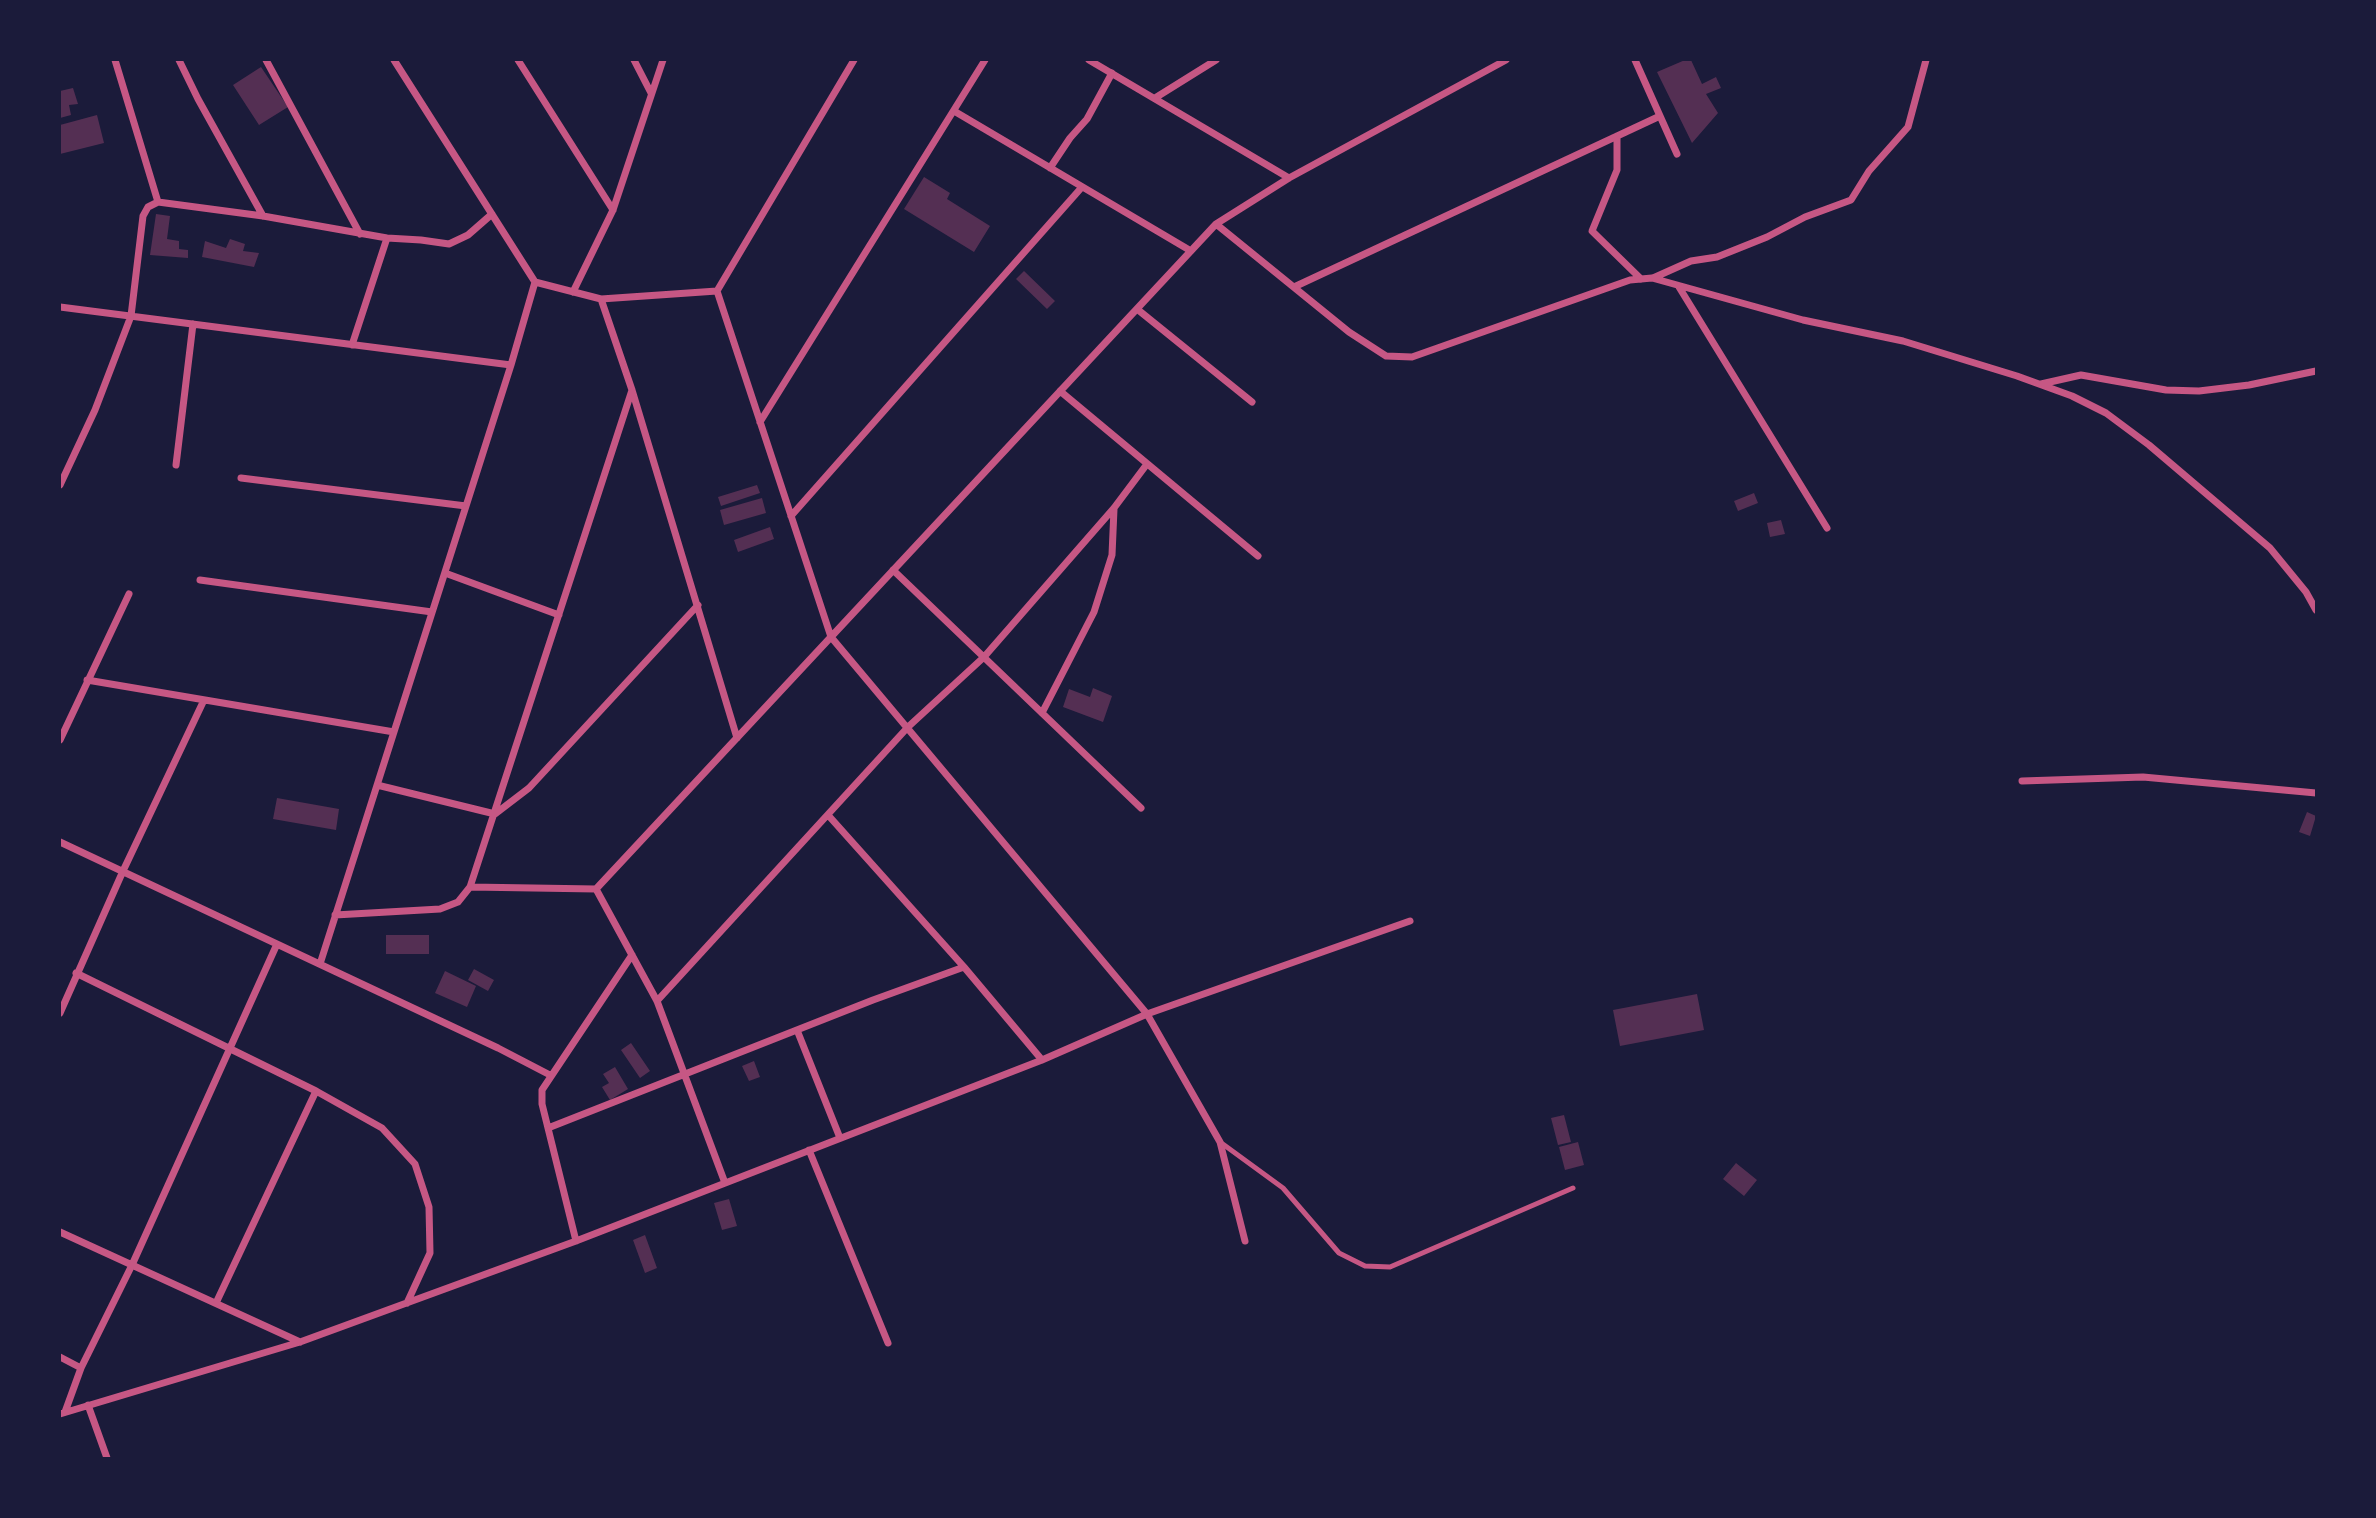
<!DOCTYPE html>
<html>
<head>
<meta charset="utf-8">
<style>
	body { margin:0 }
	#map { position:relative; width:2376px; height:1518px; overflow:hidden; background:#1b1b3a; font-family:Roboto,sans-serif }
	canvas { display:block }
	.frame { position:absolute; inset:0; border:61px solid #1b1b3a; pointer-events:none }
</style>
</head>
<body>
<div id="map">
<canvas width="2376" height="1518"></canvas>
<div class="frame"></div>
</div>
<script>
const context = document.querySelector('canvas').getContext('2d');
context.lineJoin = 'round';
function fill(path, color) { context.fillStyle = color; context.fill(path, 'evenodd'); }
const toPath = rows => new Path2D(rows.map(r => 'M' + r).join(''));
function trace(path, color, width, dash) { context.strokeStyle = color; context.lineWidth = width; context.lineCap = dash ? 'butt' : 'round'; context.setLineDash(dash || []); context.stroke(path); }
fill(toPath([
	[1685,60,1691,60,1702,84,1716,77,1721,88,1706,94,1718,113,1692,143,1657,72],
	[261,67,288,107,259,125,233,85],
	[73,88,78,104,69,105,71,115,60,118,60,91],
	[97,115,104,143,60,154,60,125],
	[924,177,950,193,947,199,990,226,974,252,904,209],
	[156,214,170,216,167,239,179,241,179,249,188,250,188,258,150,255],
	[230,239,245,244,243,251,259,253,254,267,202,257,205,241,226,248],
	[1024,271,1055,301,1047,309,1016,279],
	[757,485,760,493,721,506,718,497],
	[1754,493,1758,503,1738,511,1734,501],
	[762,498,766,513,724,525,720,510],
	[1781,520,1785,534,1770,537,1767,523],
	[770,527,774,539,738,552,734,540],
	[1093,688,1112,696,1103,722,1063,707,1069,689,1090,697],
	[277,798,339,809,336,830,273,819],
	[2307,812,2316,816,2310,836,2299,832],
	[386,935,429,935,429,954,386,954],
	[474,969,494,980,488,991,468,980],
	[445,971,476,986,467,1007,435,993],
	[1697,994,1704,1030,1620,1046,1613,1010],
	[631,1043,650,1071,640,1078,621,1050],
	[754,1061,760,1077,749,1081,742,1066],
	[615,1067,628,1089,610,1100,602,1087,609,1083,603,1074],
	[1564,1115,1571,1142,1558,1145,1551,1118],
	[1578,1142,1584,1165,1565,1170,1559,1147],
	[1736,1163,1757,1180,1744,1196,1723,1179],
	[729,1199,737,1226,722,1230,714,1203],
	[645,1235,657,1268,645,1273,633,1240]
]), '#542f53');
trace(toPath([
	[1220,1142,1283,1188,1339,1253,1365,1266,1390,1267,1573,1188]
]), '#c65784', 5);
trace(toPath([
	[115,60,158,202],
	[179,60,198,99,263,216],
	[266,60,360,234],
	[394,60,535,282,601,299,717,291],
	[518,60,613,210],
	[634,60,651,93],
	[854,60,717,291,831,637,1147,1014,1220,1142,1245,1241],
	[1089,60,1289,178],
	[1635,60,1677,154],
	[1155,98,1216,60],
	[954,111,1191,251],
	[1617,136,1617,170,1592,231,1641,279],
	[1050,168,1070,138,1087,119,1112,73],
	[1216,224,1349,332,1386,356,1412,357,1630,280,1652,278,1803,320,1903,341,2017,376,2072,396,2106,413,2149,445,2270,548,2306,592,2316,610],
	[1653,278,1691,261,1717,257,1767,237,1805,217,1851,200,1869,171,1908,127,1926,60],
	[1294,287,1660,116],
	[1679,287,1827,528],
	[573,292,613,210,663,60],
	[601,299,632,390,737,738],
	[60,307,511,365],
	[1137,309,1252,402],
	[352,345,387,238],
	[2041,384,2081,375,2166,390,2199,391,2249,385,2316,371],
	[1060,391,1258,556],
	[760,422,985,60],
	[176,465,193,324],
	[241,478,466,506],
	[60,485,95,410,131,316,143,216,148,207,158,202,263,216,387,238,421,240,449,244,468,235,492,214],
	[791,516,1082,187],
	[893,570,1141,808],
	[445,573,559,615],
	[200,580,432,612],
	[87,680,394,732],
	[1042,713,1094,612,1112,555,1114,509],
	[60,740,129,594],
	[2022,781,2143,777,2316,793],
	[377,785,495,814,529,788,698,605],
	[828,815,964,967],
	[60,842,498,1048,550,1075],
	[470,887,596,889,1216,224,1289,178,1506,60],
	[596,889,657,1001,725,1183],
	[335,915,440,909,458,902,470,887,632,390],
	[320,964,511,365,535,282],
	[76,973,316,1091,382,1128,415,1164,429,1207,430,1253,407,1303],
	[657,1001,908,727,984,657,1114,508,1147,464],
	[60,1013,123,871,204,700],
	[797,1030,840,1138],
	[548,1128,873,1000,964,967,1042,1060],
	[809,1150,888,1343],
	[60,1232,300,1342],
	[576,1241,542,1104,542,1090,632,955],
	[216,1303,316,1091],
	[60,1357,81,1368],
	[88,1405,107,1458],
	[65,1412,81,1368,132,1265,277,944],
	[60,1414,300,1342,576,1241,1042,1060,1147,1014,1410,921]
]), '#c65784', 7);
</script>
</body>
</html>
